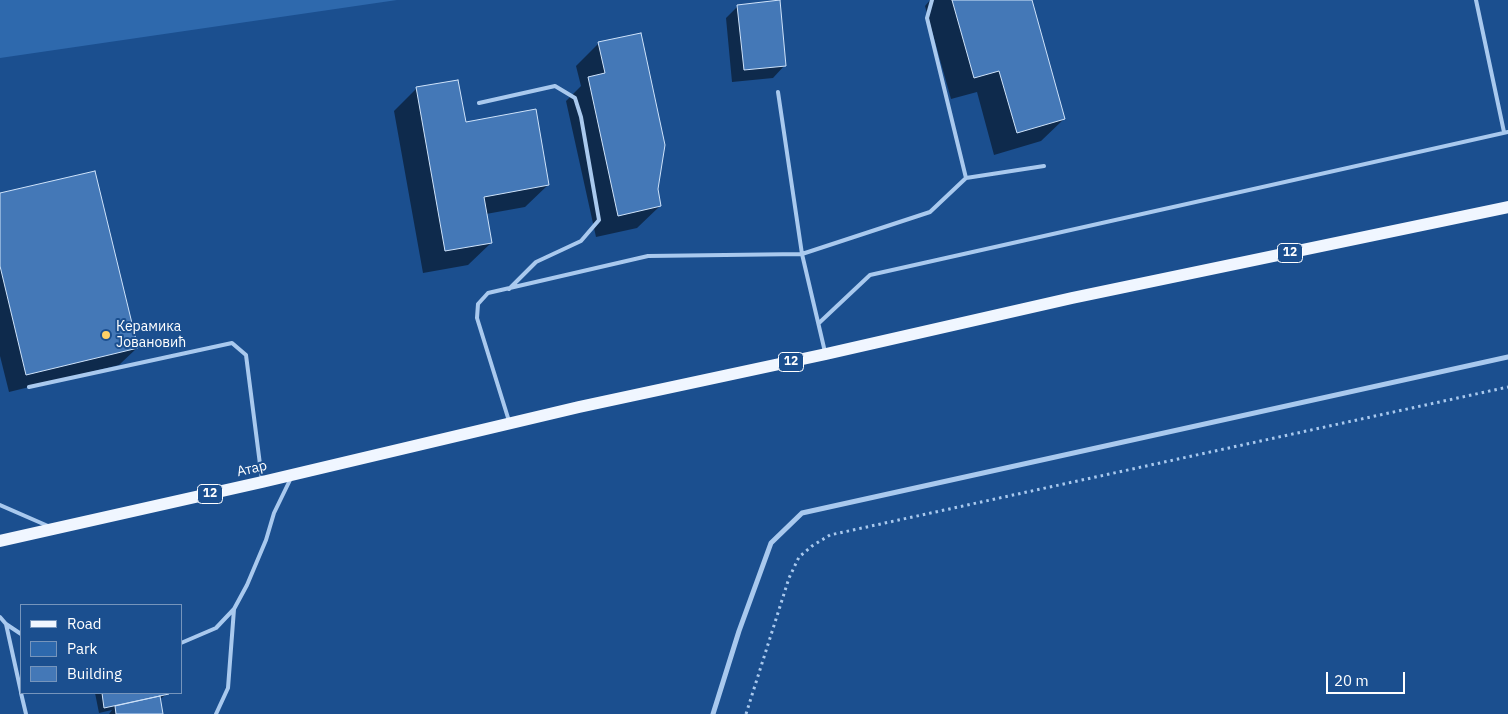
<!DOCTYPE html>
<html>
<head>
<meta charset="utf-8">
<style>
	body { margin:0 }
	#map { position:relative; width:1508px; height:714px; overflow:hidden; background:#1b4f8f; font-family:"IBM Plex Sans",sans-serif }
	canvas { display:block }
	.legend { position:absolute; left:20px; top:604px; width:162px; height:90px; box-sizing:border-box; background:#1b4f8f; border:1px solid #7695bc; margin:0; padding:6px 9px; list-style:none; font-size:15px; color:#fff }
	.legend li { display:flex; align-items:center; gap:10px; height:25px }
	.legend b { width:25px; border:1px solid #7695bc }
	.scale { position:absolute; left:1326px; top:672px; width:79px; height:22px; box-sizing:border-box; border:2px solid #fff; border-top:0; padding-left:6px; font-size:15px; line-height:18px; white-space:nowrap; color:#fff; -webkit-text-stroke:4px #1b4f8f; paint-order:stroke }
</style>
</head>
<body>
<div id="map">
<canvas width="1508" height="714"></canvas>
<ul class="legend">
<li><b style="height:6px;background:#f0f6ff"></b>Road</li>
<li><b style="height:14px;background:#2e69ad"></b>Park</li>
<li><b style="height:14px;background:#4478b7"></b>Building</li>
</ul>
<div class="scale">20 m</div>
</div>
<script>
const context = document.querySelector('canvas').getContext('2d');
context.lineJoin = 'round';
function fill(path, color) { context.fillStyle = color; context.fill(path, 'evenodd'); }
const toPath = rows => new Path2D(rows.map(r => 'M' + r).join(''));
function trace(path, color, width, dash) { context.strokeStyle = color; context.lineWidth = width; context.lineCap = dash ? 'butt' : 'round'; context.setLineDash(dash || []); context.stroke(path); }
function label(font, color, halo, rows, align = 'center') {
  context.font = font + ' "IBM Plex Sans",sans-serif'; context.lineWidth = 4; context.setLineDash([]); context.textBaseline = 'middle'; context.strokeStyle = halo; context.fillStyle = color; for (const [text, x, y, turn = 0] of rows) {
    context.save(); context.translate(x, y); context.rotate((+turn || 0) * Math.PI / 180); context.textAlign = isNaN(turn) ? turn : align; if (halo) context.strokeText(text, 0, 0); context.fillText(text, 0, 0); context.restore();
  }
}
fill(toPath([
	[0,0,397,0,0,58]
]), '#2e69ad');
fill(toPath([
	[930,0,1030,0,1064,119,1041,141,994,155,977,92,951,99,925,6],
	[738,6,785,65,773,78,732,82,726,18],
	[599,43,656,190,660,206,637,228,596,237,566,101,581,86,576,66],
	[416,89,548,185,525,207,486,214,491,243,468,265,423,273,394,111],
	[0,194,137,348,119,365,9,392,0,356],
	[95,693,168,693,159,700,162,714,109,714,112,710,99,713]
]), '#0007');
const building = toPath([
	[780,0,786,66,744,70,737,5,780,0],
	[952,0,1032,0,1065,119,1017,133,999,71,974,78,952,0],
	[641,33,665,145,658,189,661,206,618,216,588,77,605,73,598,42,641,33],
	[458,80,466,122,536,109,549,185,484,197,492,243,445,251,416,87,458,80],
	[95,171,138,348,26,375,0,266,0,193,95,171],
	[102,693,169,693,169,694,104,708,102,693],
	[160,696,163,714,116,714,115,706,160,696]
]);
fill(building, '#4478b7');
trace(building, '#cfe3fa', 1);
trace(toPath([
	[746,714,789,578,799,557,812,546,830,535,1508,387]
]), '#a9c9ee', 3, [2.5, 4]);
trace(toPath([
	[932,0,927,18,966,178],
	[1476,0,1504,132],
	[479,103,555,86,575,98,581,117,599,220,581,241,536,262,509,289],
	[819,323,870,275,1508,132],
	[825,352,802,254,930,212,966,178,1044,166],
	[29,387,232,343,246,355,262,480],
	[509,421,477,318,478,304,488,293,648,256,802,254,778,92],
	[0,505,48,526],
	[0,617,6,624,21,634],
	[6,624,21,692],
	[181,643,216,628,234,609,247,585,266,540,274,513,291,478],
	[21,693,26,714],
	[216,714,228,688,234,609]
]), '#a9c9ee', 4);
trace(toPath([
	[713,714,739,631,771,543,802,513,1508,357]
]), '#a9c9ee', 5);
trace(toPath([
	[0,541,262,482,579,407,826,354,1072,298,1508,207]
]), '#f0f6ff', 12);
for (const [x, y, r, color] of [
	[106,335,5,"#ffd166"]
]) { const dot = new Path2D(); dot.arc(x, y, r, 0, 2 * Math.PI); context.fillStyle = color; context.fill(dot); trace(dot, '#1b4f8f', 2); }
for (const [x, y, w] of [
	[1290,253,25],
	[791,362,25],
	[210,494,25]
]) { const box = new Path2D(); box.roundRect(x - w / 2, y - 9.5, w, 19, 4); context.fillStyle = '#1b4f8f'; context.fill(box); trace(box, '#fff', 1); }
label('bold 12px', '#fff', null, [
	["12",1290,253],
	["12",791,362],
	["12",210,494]
]);
label('14px', '#fff', '#1b4f8f', [
	["Керамика",116,327],
	["Јовановић",116,343]
], 'left');
label('14px', '#fff', '#1b4f8f', [
	["Атар",252,469,-13]
]);
</script>
</body>
</html>
